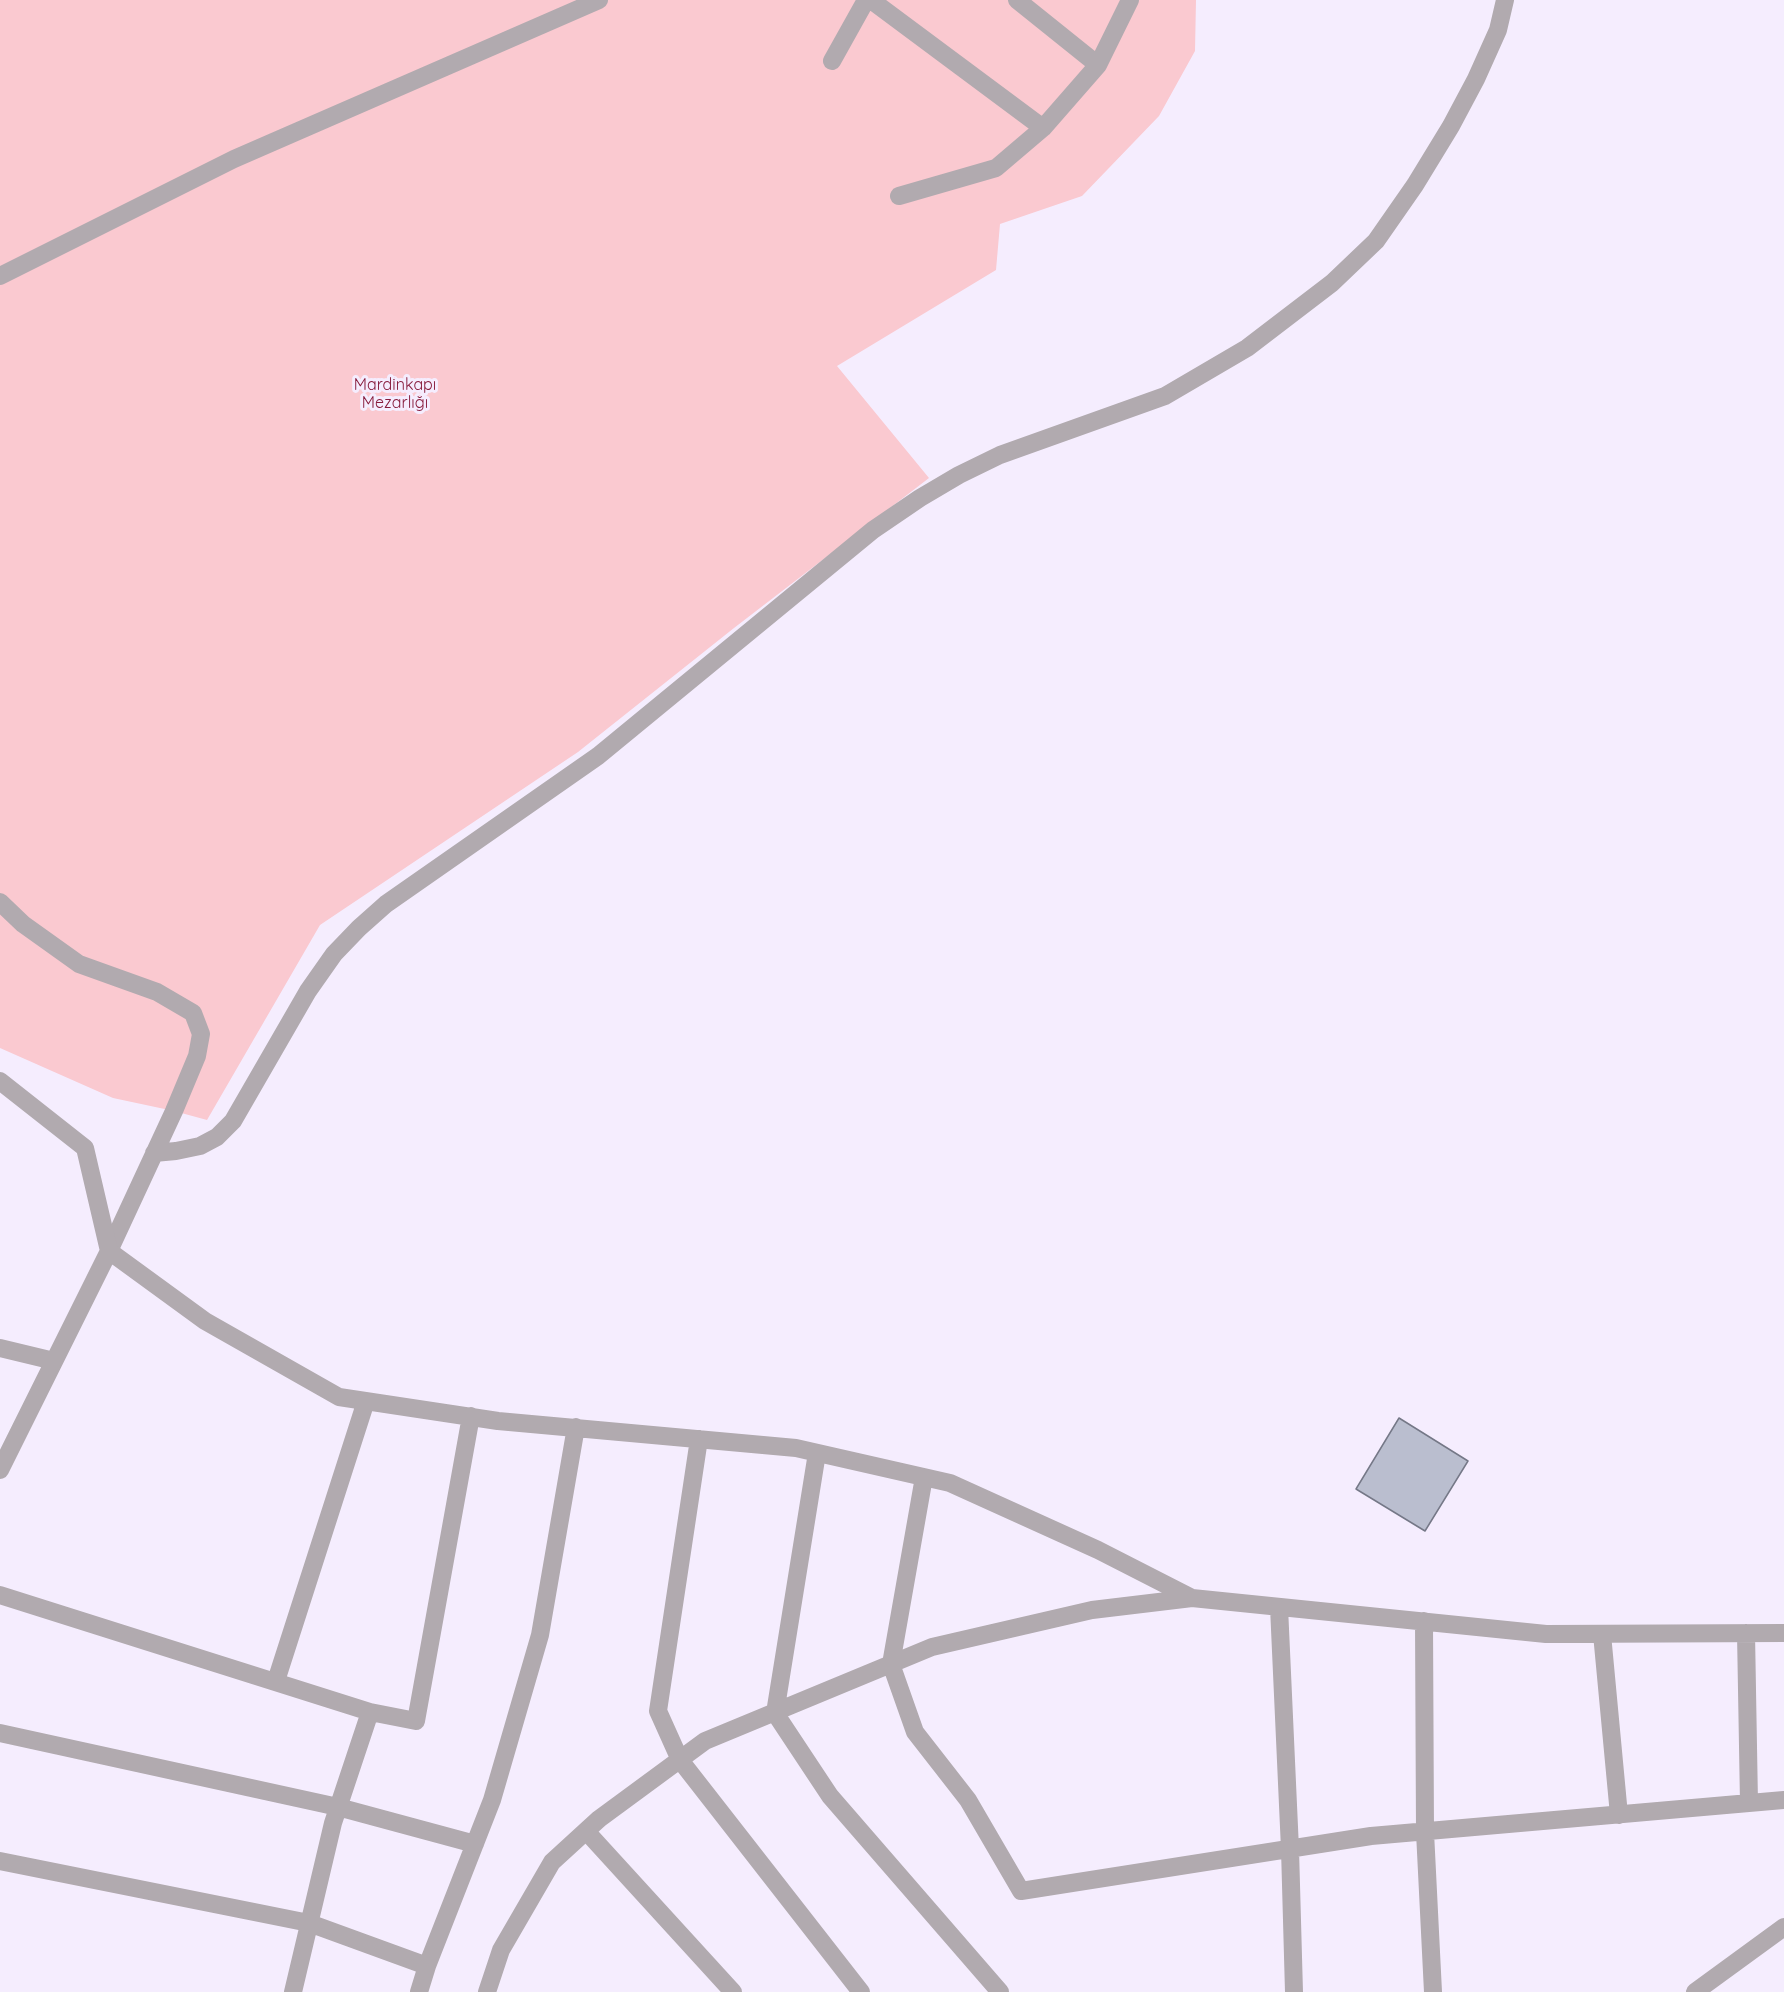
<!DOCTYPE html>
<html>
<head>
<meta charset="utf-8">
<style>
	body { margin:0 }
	canvas { display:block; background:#f5edfe }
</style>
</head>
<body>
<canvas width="1784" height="1992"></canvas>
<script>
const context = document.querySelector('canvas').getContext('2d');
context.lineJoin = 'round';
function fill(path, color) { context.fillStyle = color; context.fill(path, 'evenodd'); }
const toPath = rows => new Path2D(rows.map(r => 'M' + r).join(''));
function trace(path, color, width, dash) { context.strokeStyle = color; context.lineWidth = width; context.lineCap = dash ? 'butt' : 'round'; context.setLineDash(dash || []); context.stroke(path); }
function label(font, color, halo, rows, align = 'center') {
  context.font = font + ' Quicksand,sans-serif'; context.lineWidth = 6; context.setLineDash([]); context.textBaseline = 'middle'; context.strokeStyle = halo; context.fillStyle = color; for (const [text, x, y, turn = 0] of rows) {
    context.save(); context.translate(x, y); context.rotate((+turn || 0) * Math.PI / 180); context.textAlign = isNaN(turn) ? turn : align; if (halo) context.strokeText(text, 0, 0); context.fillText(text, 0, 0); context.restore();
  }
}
fill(toPath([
	[0,0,1196,0,1195,51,1159,116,1082,196,1000,224,996,270,837,366,929,478,734,628,578,752,320,925,207,1120,174,1111,113,1098,0,1048]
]), '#fac9d0');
const building = toPath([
	[1399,1418,1468,1461,1425,1531,1356,1489,1399,1418]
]);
fill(building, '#babecf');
trace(building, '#757887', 1.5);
trace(toPath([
	[871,0,1043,128],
	[1017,0,1098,65],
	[832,61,866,0],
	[899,196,996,168,1043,128,1098,65,1130,0],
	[0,276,234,159,599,0],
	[0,902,23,924,79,964,157,992,193,1013,201,1034,197,1056,174,1111,109,1251],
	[154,1153,176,1151,200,1146,217,1137,233,1121,308,991,334,954,359,928,386,904,598,756,873,530,920,498,959,475,1000,455,1165,396,1247,348,1332,283,1376,241,1415,185,1451,126,1476,79,1498,30,1505,0]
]), '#b1aaaf', 18);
trace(toPath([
	[0,1081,85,1148,109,1251,0,1470],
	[109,1251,205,1321,339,1397,498,1421,796,1448,950,1483,1098,1550,1192,1598,1546,1634,1784,1633],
	[0,1348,54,1361],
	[699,1439,658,1711,680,1760,861,1992],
	[817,1453,775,1713,830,1796,1000,1992],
	[924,1477,891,1664,915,1732,968,1800,1021,1891,1371,1836,1784,1800],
	[0,1595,370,1712,333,1823,293,1992],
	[1279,1607,1290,1849,1294,1992],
	[1424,1621,1425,1832,1433,1992],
	[1746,1633,1749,1803],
	[1602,1634,1619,1815],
	[276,1681,366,1401],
	[370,1712,416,1721,471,1416],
	[0,1733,338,1807,475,1844],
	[586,1831,733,1992],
	[0,1861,309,1923,427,1966,492,1800,540,1635,576,1427],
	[419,1992,427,1966],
	[487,1992,501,1950,552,1862,599,1819,705,1741,932,1647,1092,1610,1192,1598],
	[1695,1992,1784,1927]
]), '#b1aaaf', 18);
label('16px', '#871b3c', '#f5edfe', [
	["Mardinkapı",395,385],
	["Mezarlığı",395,403]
]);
</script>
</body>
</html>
